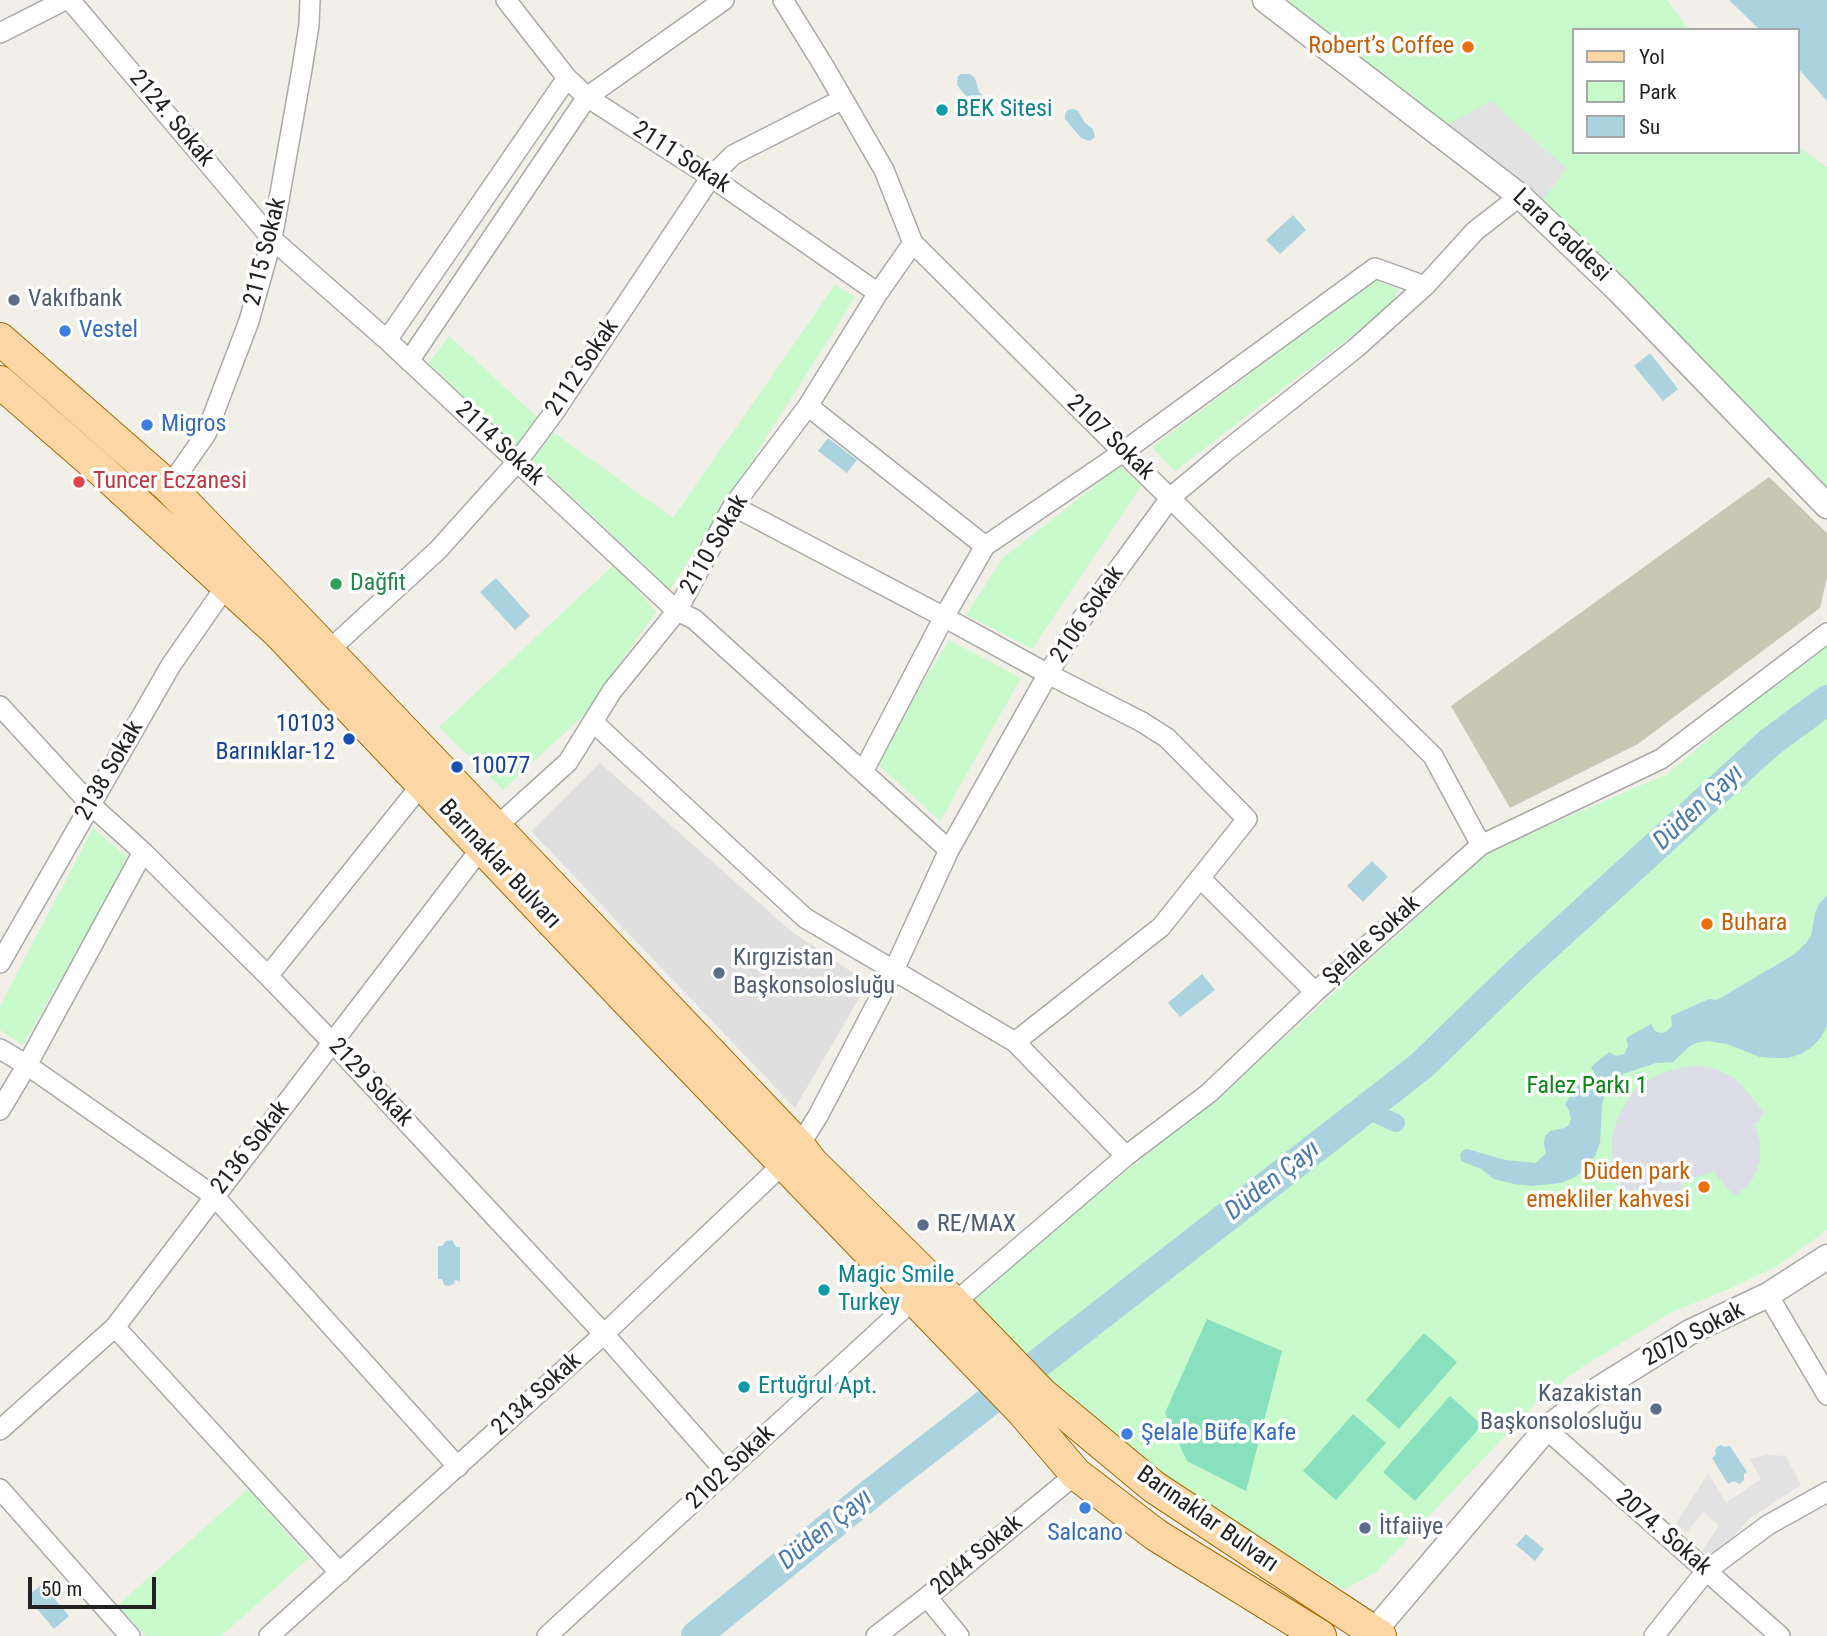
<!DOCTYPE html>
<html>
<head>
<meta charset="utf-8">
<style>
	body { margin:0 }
	#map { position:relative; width:1827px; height:1636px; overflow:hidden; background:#f2efe9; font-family:"Roboto Condensed",sans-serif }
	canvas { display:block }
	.legend { position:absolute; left:1572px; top:28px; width:228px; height:126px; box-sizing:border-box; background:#fff; border:2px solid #a7a7a7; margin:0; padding:9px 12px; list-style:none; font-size:21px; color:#222 }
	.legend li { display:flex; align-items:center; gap:14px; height:35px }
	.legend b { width:35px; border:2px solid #a7a7a7 }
	.scale { position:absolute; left:28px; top:1577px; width:128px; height:32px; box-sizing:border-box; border:4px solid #222; border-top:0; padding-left:9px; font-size:21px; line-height:24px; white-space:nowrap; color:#222; -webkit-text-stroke:5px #fff; paint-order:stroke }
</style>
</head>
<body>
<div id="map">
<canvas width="1827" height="1636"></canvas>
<ul class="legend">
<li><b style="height:9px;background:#fcd6a4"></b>Yol</li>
<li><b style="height:19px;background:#c8facc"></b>Park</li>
<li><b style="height:19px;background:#aad3df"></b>Su</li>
</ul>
<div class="scale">50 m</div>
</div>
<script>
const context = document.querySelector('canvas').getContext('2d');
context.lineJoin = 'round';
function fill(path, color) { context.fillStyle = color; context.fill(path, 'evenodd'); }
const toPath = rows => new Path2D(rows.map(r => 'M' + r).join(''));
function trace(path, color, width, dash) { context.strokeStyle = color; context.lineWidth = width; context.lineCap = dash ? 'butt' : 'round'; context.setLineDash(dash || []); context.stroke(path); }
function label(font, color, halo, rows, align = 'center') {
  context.font = font + ' "Roboto Condensed",sans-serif'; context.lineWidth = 7; context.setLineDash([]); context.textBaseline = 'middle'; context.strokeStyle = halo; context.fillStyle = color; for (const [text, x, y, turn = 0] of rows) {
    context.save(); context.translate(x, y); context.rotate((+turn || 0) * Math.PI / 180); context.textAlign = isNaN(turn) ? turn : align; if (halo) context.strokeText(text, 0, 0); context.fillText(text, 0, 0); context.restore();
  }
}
fill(toPath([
	[600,763,791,931,868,983,795,1108,531,831]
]), '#e0dfdf');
fill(toPath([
	[1769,477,1827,533,1827,577,1820,608,1638,744,1510,808,1451,706]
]), '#c7c7b4');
fill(toPath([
	[1288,0,1667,0,1689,30,1573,30,1573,152,1797,152,1797,146,1827,167,1827,491,1549,210],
	[1375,280,1399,289,1388,308,1175,471,1152,447],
	[835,285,855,297,670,590,533,460,553,432,673,518],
	[449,336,538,418,516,447,429,363],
	[1120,466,1141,486,1032,649,966,615,1003,558],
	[615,564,656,612,584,715,503,790,439,727],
	[1827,639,1827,1230,1779,1265,1729,1289,1672,1312,1579,1369,1538,1401,1376,1572,1344,1590,1156,1472,1075,1405,970,1298,1230,1087,1491,850,1667,774],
	[949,640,1021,678,940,821,875,762],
	[93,828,129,859,23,1045,0,1030,0,1006],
	[248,1489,309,1558,221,1636,145,1636,118,1605]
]), '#c8facc');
fill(toPath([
	[1207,1319,1282,1351,1246,1491,1187,1461,1165,1413],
	[1424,1333,1457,1362,1399,1429,1366,1400],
	[1450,1396,1482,1425,1415,1501,1383,1472],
	[1353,1414,1386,1443,1336,1500,1303,1471]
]), '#88e0be');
fill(toPath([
	[1491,101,1567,169,1541,201,1449,124],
	[1767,1455,1786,1456,1801,1485,1750,1518,1711,1560,1702,1551,1719,1526,1703,1512,1686,1533,1676,1524,1708,1473,1726,1503,1761,1479,1750,1459]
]), '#e2e2e2');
fill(toPath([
	[1702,1066,1719,1070,1736,1079,1757,1103,1764,1115,1755,1124,1760,1142,1760,1159,1756,1173,1748,1185,1734,1196,1713,1171,1705,1175,1697,1177,1683,1177,1678,1210,1663,1205,1641,1187,1627,1198,1618,1181,1612,1161,1612,1137,1619,1115,1630,1095,1646,1081,1665,1072,1684,1067]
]), '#dddde8');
fill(toPath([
	[1729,0,1827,0,1827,101,1797,67,1797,30,1760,30],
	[961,74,970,74,975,78,979,92,989,101,989,104,984,111,977,110,957,85,958,76],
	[1073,109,1078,111,1085,123,1093,129,1095,137,1090,141,1081,138,1065,119,1065,114,1068,110],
	[1293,215,1306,230,1280,254,1266,240],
	[1650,353,1678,389,1663,401,1634,366],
	[828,438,857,460,847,473,818,451],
	[496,578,530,616,515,630,480,592],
	[1372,861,1388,877,1363,902,1347,886],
	[1827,896,1827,1026,1821,1037,1812,1047,1801,1054,1788,1058,1774,1058,1760,1057,1727,1044,1707,1041,1696,1043,1690,1046,1673,1062,1656,1063,1623,1074,1612,1082,1606,1089,1602,1105,1600,1143,1595,1156,1586,1168,1575,1177,1561,1183,1532,1186,1514,1184,1494,1179,1481,1169,1461,1161,1460,1154,1464,1150,1467,1149,1505,1160,1536,1163,1546,1153,1544,1144,1545,1136,1550,1131,1564,1128,1569,1125,1571,1118,1569,1111,1565,1104,1578,1085,1586,1087,1593,1083,1595,1074,1591,1067,1609,1052,1616,1056,1624,1054,1628,1046,1626,1038,1651,1024,1655,1031,1661,1033,1666,1032,1672,1026,1671,1016,1709,999,1717,1000,1793,955,1806,943,1811,936,1815,913,1819,904],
	[1202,974,1215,990,1180,1017,1168,1003],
	[452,1240,456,1247,460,1247,460,1281,455,1280,454,1284,449,1286,444,1285,442,1279,438,1279,438,1246,442,1246,446,1241],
	[1721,1445,1725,1447,1730,1446,1747,1472,1744,1474,1744,1480,1740,1484,1733,1481,1728,1484,1712,1458,1716,1454,1715,1450,1717,1447],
	[1526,1534,1544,1549,1535,1561,1516,1545],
	[42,1584,69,1616,54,1629,27,1597]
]), '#aad3df');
trace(toPath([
	[1365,1109,1396,1123]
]), '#aad3df', 18);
trace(toPath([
	[696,1636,874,1491,1421,1066,1518,972,1769,743,1827,700]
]), '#aad3df', 30);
const minor = toPath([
	[70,0,272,239,387,340,567,78],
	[506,0,567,78,587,97,711,177,878,293],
	[783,0,825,68,884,170,913,243,1123,452,1433,756,1481,845],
	[0,33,65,0],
	[387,340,677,611,694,619,949,850],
	[409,361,587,97,724,0],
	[808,406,985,546],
	[169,487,206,434,249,321,272,239,302,69,309,25,310,0],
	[733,506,944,617,1048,674,1142,722,1167,738,1247,819,1161,927,1015,1042,1126,1156],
	[327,652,438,550,518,461,555,411,711,177,733,155,843,99],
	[0,706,91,805,143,852,268,976,332,1042,604,1334,726,1472],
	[593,722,805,918,1015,1042],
	[863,772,944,617,985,546,1123,452,1375,268,1425,286],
	[495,828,568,762,612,691,677,611,733,506,808,406,878,293,913,243],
	[1200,878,1315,992],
	[0,963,171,665,217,599,226,583],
	[268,976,422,784],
	[0,1049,27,1065,214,1196,458,1467],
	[0,1110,27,1065,143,852],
	[1768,1295,1827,1395],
	[954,1303,1126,1156,1209,1093,1315,992,1481,845,1661,759,1827,633],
	[115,1327,340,1573],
	[1546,1429,1780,1636],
	[0,1430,115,1327,482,847],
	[0,1489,130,1636],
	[927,1597,959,1636],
	[269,1636,604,1334,784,1163,799,1146,818,1116,894,970,949,850,1048,674,1079,623,1171,497,1226,451,1356,348,1425,286,1475,231,1520,196],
	[547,1636,914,1299],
	[876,1636,927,1597,1076,1474],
	[1654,1636,1706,1571,1768,1525,1827,1492]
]);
const tertiary = toPath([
	[1265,0,1520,196,1618,290,1827,506],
	[1370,1636,1546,1429,1597,1390,1690,1332,1768,1295,1827,1257]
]);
const primary = toPath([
	[0,339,169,487,297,619,799,1146,812,1163,954,1303,1042,1394,1154,1487,1380,1636],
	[0,382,101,470,279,633,639,1013,1023,1412,1076,1474,1156,1535,1320,1636]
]);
trace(minor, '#a9a9a9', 22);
trace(tertiary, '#a9a9a9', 27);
trace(primary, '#a06b00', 34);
trace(minor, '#fff', 19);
trace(tertiary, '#fff', 24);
trace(primary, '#fcd6a4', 32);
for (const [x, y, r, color] of [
	[1468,47,7,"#e8710a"],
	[942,110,7,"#0f9aa8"],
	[14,300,7,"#5c6f8a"],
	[65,331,7,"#3f7fe0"],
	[147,425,7,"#3f7fe0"],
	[79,482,7,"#e0444e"],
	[336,584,7,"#2e9e5b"],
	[349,739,7,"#1a4fb4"],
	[457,767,7,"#1a4fb4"],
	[1707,924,7,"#e8710a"],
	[719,973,7,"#5c6f8a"],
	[1704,1187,7,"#e8710a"],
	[923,1225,7,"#5c6f8a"],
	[824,1290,7,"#0f9aa8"],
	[744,1387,7,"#0f9aa8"],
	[1656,1409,7,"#5c6f8a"],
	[1127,1434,7,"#3f7fe0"],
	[1085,1508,7,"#3f7fe0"],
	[1365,1528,7,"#5c6f8a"]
]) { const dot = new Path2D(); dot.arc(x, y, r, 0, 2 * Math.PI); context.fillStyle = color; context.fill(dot); trace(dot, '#fff', 2.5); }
label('24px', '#c56008', '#fff', [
	["Robert’s Coffee",1454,47],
	["Buhara",1721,924,"left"],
	["Düden park",1690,1173],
	["emekliler kahvesi",1690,1201]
], 'right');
label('24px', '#0d838f', '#fff', [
	["BEK Sitesi",956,110],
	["Magic Smile",838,1276],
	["Turkey",838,1304],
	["Ertuğrul Apt.",758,1387]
], 'left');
label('24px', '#222', '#fff', [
	["2124. Sokak",171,119,50],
	["2111 Sokak",681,158,33],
	["Lara Caddesi",1561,236,43],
	["2115 Sokak",266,252,-76],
	["2112 Sokak",583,368,-56],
	["2107 Sokak",1110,438,44],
	["2114 Sokak",499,444,43],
	["2110 Sokak",715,545,-60],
	["2106 Sokak",1088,615,-56],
	["2138 Sokak",110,771,-60],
	["Barınaklar Bulvarı",499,865,47],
	["Şelale Sokak",1372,941,-42],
	["2129 Sokak",370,1083,47],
	["2136 Sokak",251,1148,-52],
	["2070 Sokak",1694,1335,-28],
	["2134 Sokak",537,1395,-42],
	["2102 Sokak",731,1468,-43],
	["Barınaklar Bulvarı",1207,1520,35],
	["2074. Sokak",1663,1533,41],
	["2044 Sokak",977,1556,-40]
]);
label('24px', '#4e5e75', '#fff', [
	["Vakıfbank",28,300],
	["Kırgızistan",733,959],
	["Başkonsolosluğu",733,987],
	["RE/MAX",937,1225],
	["Kazakistan",1642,1395,"right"],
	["Başkonsolosluğu",1642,1423,"right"],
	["İtfaiiye",1379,1528]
], 'left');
label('24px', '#366cbe', '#fff', [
	["Vestel",79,331],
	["Migros",161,425],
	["Şelale Büfe Kafe",1141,1434],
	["Salcano",1085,1534,"center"]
], 'left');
label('24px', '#be3a42', '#fff', [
	["Tuncer Eczanesi",93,482]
], 'left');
label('24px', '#27864d', '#fff', [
	["Dağfit",350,584]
], 'left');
label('24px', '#164399', '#fff', [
	["10103",335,725],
	["Barınıklar-12",335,753],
	["10077",471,767,"left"]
], 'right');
label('24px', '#0c8416', '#fff', [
	["Falez Parkı 1",1587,1087]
]);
label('italic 26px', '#4a7aab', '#fff', [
	["Düden Çayı",1699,808,-43],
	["Düden Çayı",1273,1181,-38],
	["Düden Çayı",826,1530,-39]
]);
</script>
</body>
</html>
